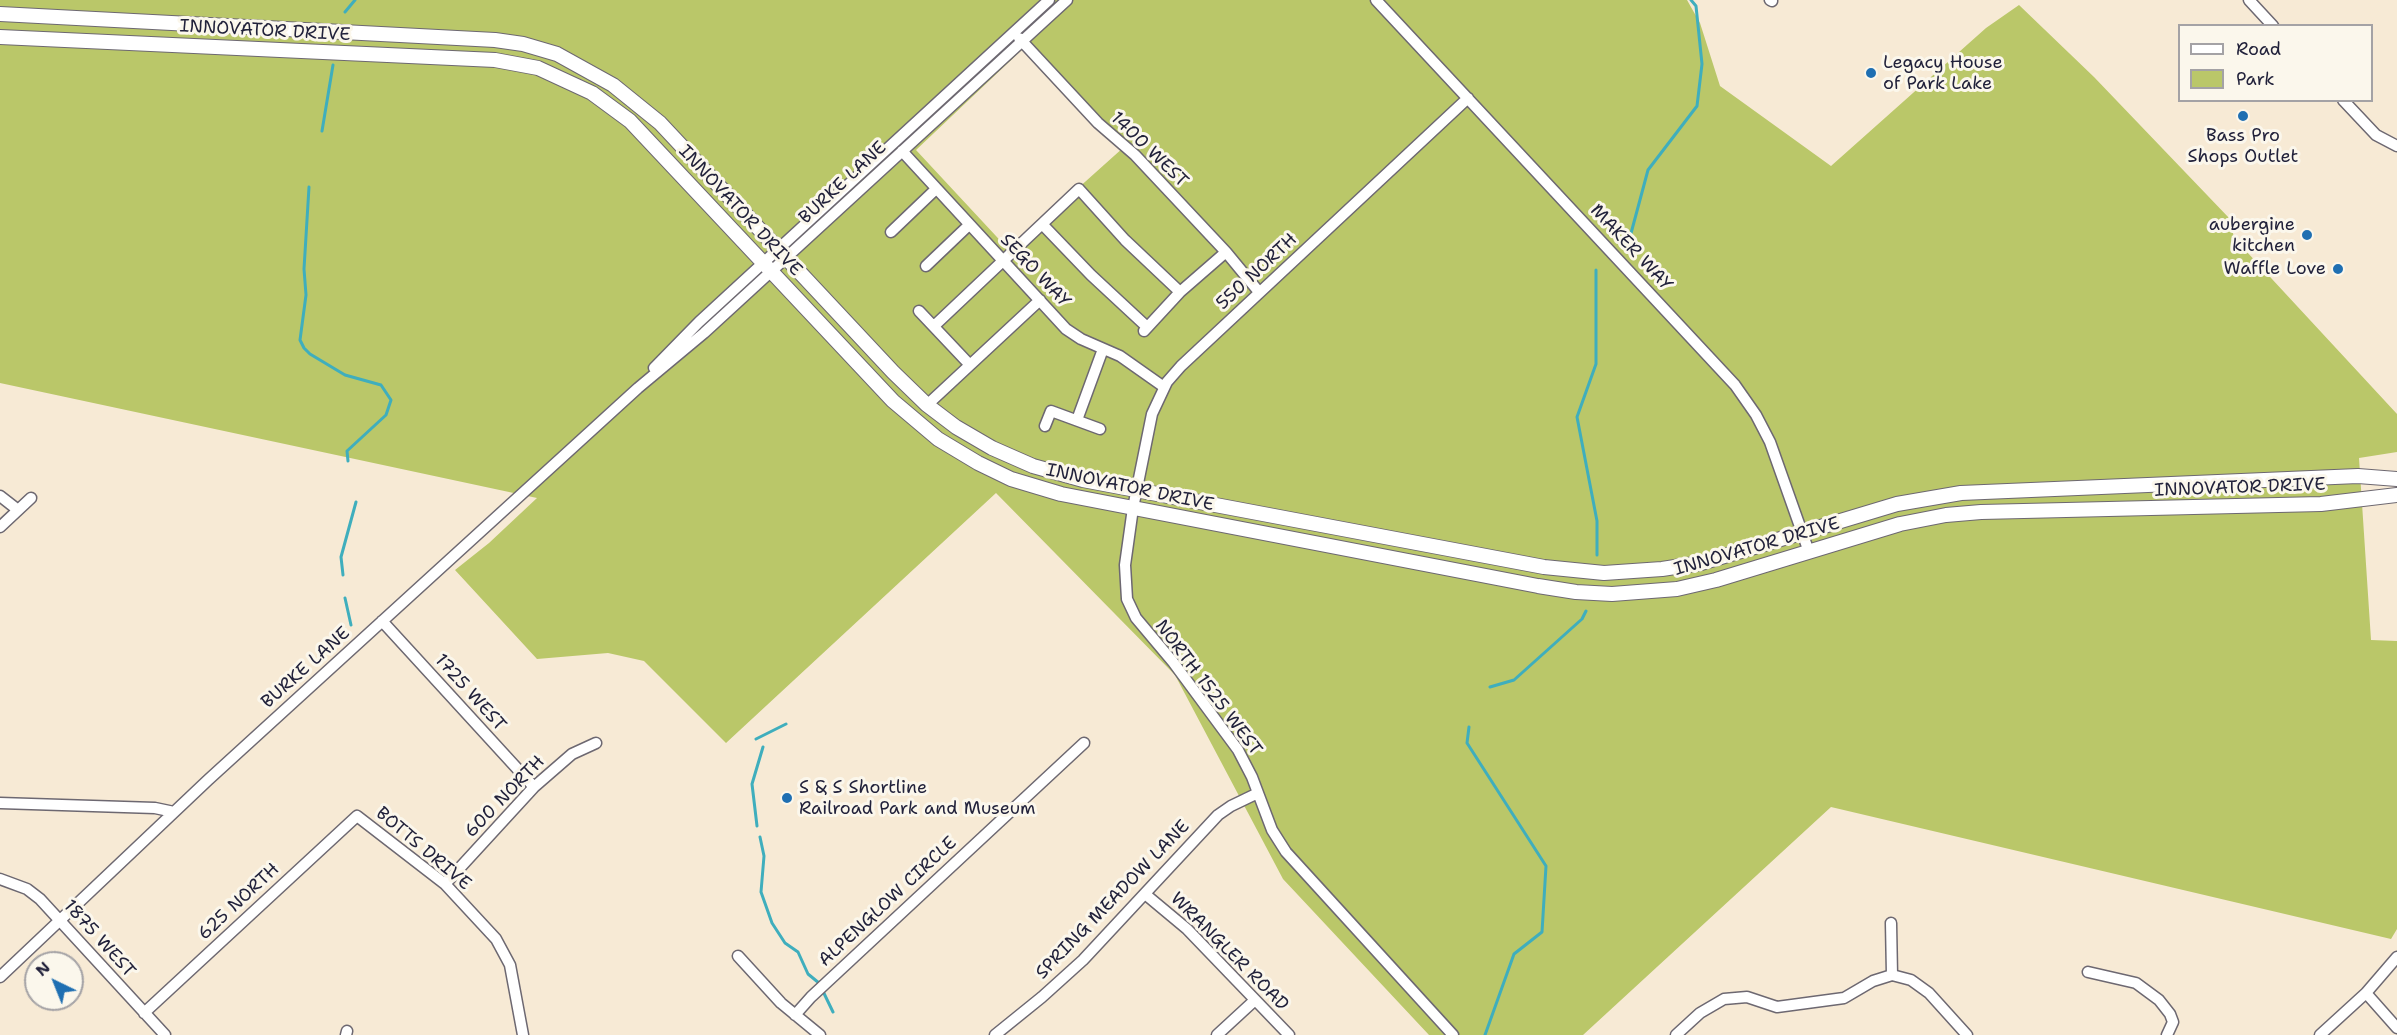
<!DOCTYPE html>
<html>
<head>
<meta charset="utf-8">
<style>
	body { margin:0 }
	#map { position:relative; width:2397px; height:1035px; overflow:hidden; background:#f7ead5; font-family:"Shantell Sans",sans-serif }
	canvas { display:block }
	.legend { position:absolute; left:2178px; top:24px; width:195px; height:78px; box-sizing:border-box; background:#fbf7ec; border:2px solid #a4a2a5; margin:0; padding:8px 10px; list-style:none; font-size:18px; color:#22223b }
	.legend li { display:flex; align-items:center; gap:12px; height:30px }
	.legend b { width:30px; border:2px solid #a4a2a5 }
	.north { position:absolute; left:24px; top:951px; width:60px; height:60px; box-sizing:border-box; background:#fbf7ec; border:2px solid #a4a2a5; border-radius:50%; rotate:317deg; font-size:16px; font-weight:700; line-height:24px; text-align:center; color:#22223b }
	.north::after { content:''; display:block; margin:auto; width:21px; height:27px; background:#1f6fb2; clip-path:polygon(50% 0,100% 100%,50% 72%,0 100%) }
</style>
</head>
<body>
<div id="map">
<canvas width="2397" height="1035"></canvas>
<ul class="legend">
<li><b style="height:8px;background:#fff"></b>Road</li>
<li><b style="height:16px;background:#bac769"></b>Park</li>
</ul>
<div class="north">N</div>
</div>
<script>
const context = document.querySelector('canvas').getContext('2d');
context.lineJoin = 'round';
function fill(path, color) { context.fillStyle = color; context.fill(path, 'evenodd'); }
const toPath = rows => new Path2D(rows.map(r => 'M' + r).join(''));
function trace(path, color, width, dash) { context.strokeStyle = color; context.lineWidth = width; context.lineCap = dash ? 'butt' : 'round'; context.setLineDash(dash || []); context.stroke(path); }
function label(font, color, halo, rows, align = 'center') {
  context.font = font + ' "Shantell Sans",sans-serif'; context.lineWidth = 6; context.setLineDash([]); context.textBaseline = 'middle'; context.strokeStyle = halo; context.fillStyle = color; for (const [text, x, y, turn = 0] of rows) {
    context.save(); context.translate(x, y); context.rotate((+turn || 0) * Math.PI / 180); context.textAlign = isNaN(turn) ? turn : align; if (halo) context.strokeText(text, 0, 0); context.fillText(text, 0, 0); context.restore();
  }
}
fill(toPath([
	[0,0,1687,0,1700,23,1720,86,1831,166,1986,28,2019,5,2094,77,2230,219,2234,238,2397,414,2397,452,2359,458,2371,640,2397,641,2397,929,2391,939,1831,807,1583,1035,1429,1035,1283,879,1175,675,996,493,726,743,644,661,608,653,537,659,455,570,489,543,537,498,0,383],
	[1027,45,1124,147,1009,250,916,150]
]), '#bac769');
trace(toPath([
	[345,12,355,0],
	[322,131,333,65],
	[309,187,304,269,306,295,300,340,304,348,310,354,345,375,381,385,391,400,386,415,347,451,348,461],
	[1630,237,1648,170,1697,106,1702,64,1696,6,1691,0],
	[1596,270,1596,364,1577,417,1597,521,1597,555],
	[343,575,341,557,356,502],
	[345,598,351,625],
	[1490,687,1514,680,1582,619,1586,611],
	[1469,727,1467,743,1546,866,1542,932,1514,954,1485,1035],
	[756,739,786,724],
	[757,826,752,784,763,747],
	[760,837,764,856,761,892,772,923,785,943,798,952,808,974,819,983,833,1012]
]), '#3faebd', 3);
const minor = toPath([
	[1376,0,1735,385,1756,415,1770,442,1809,552],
	[1770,0,1772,1],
	[2249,0,2273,26],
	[1019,38,1098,123,1135,155,1226,252,1259,292],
	[2343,100,2376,135,2397,146],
	[902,151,1066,329,1081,339,1120,356,1164,387],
	[1042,224,1091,275,1147,327],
	[891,232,936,189],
	[926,266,969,225],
	[919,311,970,365],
	[934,326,1079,189,1125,240,1180,292],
	[1144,331,1180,292,1226,252],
	[654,368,699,322,1049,0],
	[927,405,1040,300],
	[1077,420,1103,349],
	[1045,426,1051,411,1100,429],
	[0,496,18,510],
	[0,527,31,498],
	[382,621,534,787],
	[0,803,155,808,174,812],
	[0,879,27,889,40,899,165,1035],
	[445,884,534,787,572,754,596,743],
	[1145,894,1187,929,1289,1035],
	[1891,923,1892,975],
	[738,956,781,1003,820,1035],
	[2088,972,2136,983,2159,1000,2170,1014,2173,1022,2167,1035],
	[0,977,208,780,638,388,704,333,1067,0],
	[2366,993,2397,1028],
	[144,1013,357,816,445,884,496,939,510,965,523,1035],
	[795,1015,811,997,1084,743],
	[346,1035,347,1031],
	[995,1035,1042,997,1083,960,1218,815,1231,806,1258,793],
	[1217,1035,1255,1000],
	[1453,1035,1286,852,1272,830,1252,777,1238,750,1173,662,1136,618,1127,599,1125,565,1133,508,1152,414,1167,382,1181,366,1468,98],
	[1676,1035,1700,1013,1724,999,1747,997,1777,1007,1844,998,1873,981,1892,975,1911,980,1929,993,1967,1035],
	[2320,1035,2366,993,2397,957]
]);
const major = toPath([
	[0,14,495,40,523,44,557,54,613,85,660,123,893,372,927,405,956,427,992,448,1033,466,1083,480,1544,567,1604,573,1662,569,1701,563,1897,504,1961,493,2358,476,2397,479],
	[0,37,495,60,538,68,592,93,630,121,893,401,938,439,978,463,1011,479,1061,494,1538,586,1576,592,1612,594,1677,589,1716,580,1900,524,1946,515,1981,512,2321,504,2397,495]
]);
trace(minor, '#6d6871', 13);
trace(major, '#6d6871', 16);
trace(minor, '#fff', 10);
trace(major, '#fff', 14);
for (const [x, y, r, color] of [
	[1871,73,6,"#1f6fb2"],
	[2243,116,6,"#1f6fb2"],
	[2307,235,6,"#1f6fb2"],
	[2338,269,6,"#1f6fb2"],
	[787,798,6,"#1f6fb2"]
]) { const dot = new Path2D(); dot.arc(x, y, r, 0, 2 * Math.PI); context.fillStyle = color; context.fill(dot); trace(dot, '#fbf7ec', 2); }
label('18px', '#22223b', '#fbf7ec', [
	["INNOVATOR DRIVE",265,31,3],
	["1400 WEST",1149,150,44],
	["BURKE LANE",843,183,-43],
	["INNOVATOR DRIVE",740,211,47],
	["MAKER WAY",1631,248,47],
	["SEGO WAY",1035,271,47],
	["550 NORTH",1257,272,-43],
	["INNOVATOR DRIVE",1130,488,12],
	["INNOVATOR DRIVE",2240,488,-2],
	["INNOVATOR DRIVE",1757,547,-16],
	["BURKE LANE",306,668,-42],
	["NORTH 1525 WEST",1208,688,53],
	["1725 WEST",470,693,48],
	["600 NORTH",505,797,-46],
	["BOTTS DRIVE",423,849,40],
	["SPRING MEADOW LANE",1113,900,-46],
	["625 NORTH",239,902,-43],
	["ALPENGLOW CIRCLE",888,902,-43],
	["1875 WEST",99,939,48],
	["WRANGLER ROAD",1229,952,45]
]);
label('18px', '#22223b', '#fbf7ec', [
	["Legacy House",1883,63],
	["of Park Lake",1883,84],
	["Bass Pro",2243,136,"center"],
	["Shops Outlet",2243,157,"center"],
	["aubergine",2295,225,"right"],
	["kitchen",2295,246,"right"],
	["Waffle Love",2326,269,"right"],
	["S & S Shortline",799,788],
	["Railroad Park and Museum",799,809]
], 'left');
</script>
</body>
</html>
